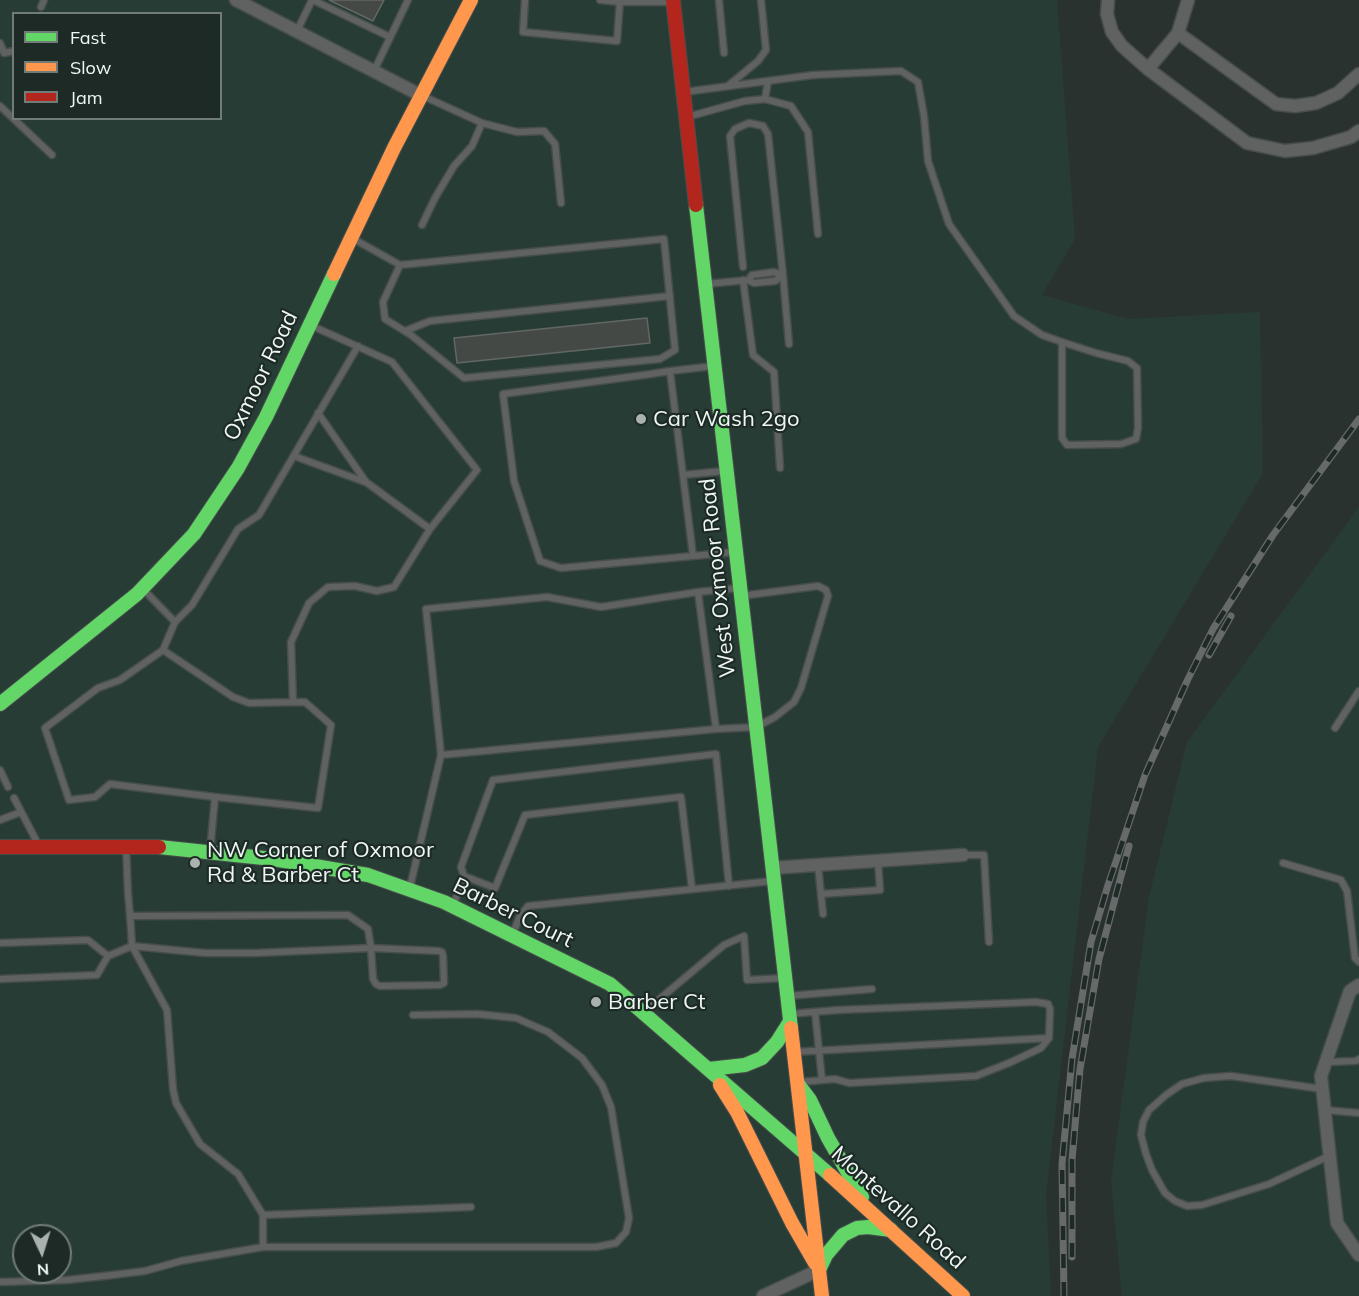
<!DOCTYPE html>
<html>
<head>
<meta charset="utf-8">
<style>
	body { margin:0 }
	#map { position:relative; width:1359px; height:1296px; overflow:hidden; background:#2a322f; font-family:Mulish,sans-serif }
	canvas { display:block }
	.legend { position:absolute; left:12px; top:12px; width:210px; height:108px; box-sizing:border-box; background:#1d2a26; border:2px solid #717c78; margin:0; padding:8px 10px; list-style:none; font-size:18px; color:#eef7f4 }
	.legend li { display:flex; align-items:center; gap:12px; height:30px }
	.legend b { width:30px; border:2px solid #717c78 }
	.north { position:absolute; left:12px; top:1224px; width:60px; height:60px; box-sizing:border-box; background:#1d2a26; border:2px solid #717c78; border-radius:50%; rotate:176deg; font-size:16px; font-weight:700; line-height:24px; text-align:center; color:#eef7f4 }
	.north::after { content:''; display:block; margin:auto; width:21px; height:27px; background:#a9b2af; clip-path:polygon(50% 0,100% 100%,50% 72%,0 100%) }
</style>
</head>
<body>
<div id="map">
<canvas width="1359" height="1296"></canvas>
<ul class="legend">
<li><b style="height:8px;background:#63d668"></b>Fast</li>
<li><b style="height:8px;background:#ff974d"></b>Slow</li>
<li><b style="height:8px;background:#b3261e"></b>Jam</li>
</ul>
<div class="north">N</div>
</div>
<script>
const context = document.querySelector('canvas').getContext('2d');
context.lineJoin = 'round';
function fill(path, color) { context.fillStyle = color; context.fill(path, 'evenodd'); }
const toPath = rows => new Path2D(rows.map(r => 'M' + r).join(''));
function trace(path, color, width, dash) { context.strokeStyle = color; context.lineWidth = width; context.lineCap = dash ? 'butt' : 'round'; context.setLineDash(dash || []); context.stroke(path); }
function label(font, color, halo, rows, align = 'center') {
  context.font = font + ' Mulish,sans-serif'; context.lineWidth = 4.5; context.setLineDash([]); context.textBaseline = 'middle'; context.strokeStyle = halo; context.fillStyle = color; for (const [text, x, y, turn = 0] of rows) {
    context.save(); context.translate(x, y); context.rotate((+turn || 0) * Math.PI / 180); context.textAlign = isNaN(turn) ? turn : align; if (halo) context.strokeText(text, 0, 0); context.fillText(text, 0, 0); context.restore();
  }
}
fill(toPath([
	[0,0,1057,0,1075,239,1042,295,1128,319,1260,312,1263,473,1098,747,1046,1195,1051,1296,0,1296],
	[14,14,220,14,220,118,14,118],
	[24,1236,60,1236,60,1272,24,1272],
	[1359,507,1359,1296,1122,1296,1111,1182,1149,897,1187,742]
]), '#283c36');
const building = toPath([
	[329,0,384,0,373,21,329,0],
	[647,318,650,343,457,363,454,338,647,318]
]);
fill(building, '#444946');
trace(building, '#626764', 1.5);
const lane = toPath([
	[313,0,390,37],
	[525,0,523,32,617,41,620,0],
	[600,0,620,2,673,2],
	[719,0,724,53],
	[41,7,44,0],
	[297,31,312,0],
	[0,43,4,53,14,51],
	[374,71,408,0],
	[729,85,758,61,766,50,761,0],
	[684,92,813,75,901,71,918,82,924,116,928,161,949,224,1014,316,1042,335,1062,342,1096,353,1128,361,1137,368,1138,428,1136,439,1121,444,1067,445,1062,438,1062,342],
	[765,99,768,81],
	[0,106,52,155],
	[687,117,745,101,765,99,791,106,808,132,818,234],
	[482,123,517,132,544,131,555,144,561,203],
	[422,225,435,198,454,166,472,146,482,123,423,96],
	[352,238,400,265,664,239,675,350,660,359,464,378,411,335,385,319,383,302,400,265],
	[743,267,730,136,735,129,749,123,763,126,768,134,783,275,789,344],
	[743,280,753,355,774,372,780,468],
	[706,284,748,280,754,283,775,281,783,275,774,272,752,275,748,280],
	[405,331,430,321,670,296],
	[670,371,693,556,561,568,540,561,514,481,503,394,651,374,670,371,714,366],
	[318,413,366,482,430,529],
	[294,456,365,482],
	[683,475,724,471],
	[693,556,734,552],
	[143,589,175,622,163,650],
	[698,592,716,729,756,727,775,717,794,702,801,688,828,596,826,590,818,586,741,596],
	[175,622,192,605,238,529,259,515,358,346],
	[293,702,291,642,309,603,328,587,355,586,377,591,394,587,430,529,477,470,392,362,310,325],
	[1335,728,1359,691],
	[441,755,716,729],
	[0,770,8,787],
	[14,798,38,844],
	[0,820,21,812],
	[126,847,128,893,130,916,131,929,132,946,205,953,255,953,371,948,368,929,348,915,130,916],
	[210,852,215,797,110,784,95,797,69,800,45,728,98,688,120,680,163,650,233,697,249,703,305,702,331,725,318,808,215,797],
	[963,855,984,855,989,942],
	[1283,863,1341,880,1347,891,1355,958,1359,962],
	[818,865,823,914],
	[464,876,495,888,525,815,681,797,692,889],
	[410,887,441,755,426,609,547,597,601,607,698,592,739,588],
	[821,894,880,890,878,861],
	[453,906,464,876,461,867,493,780,716,754,729,886],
	[513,933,520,916,528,906,773,881],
	[0,943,88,940,108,956],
	[371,948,439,951,442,952,443,956,444,983,440,985,380,986,376,984,373,979,371,948],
	[0,979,97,975,108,956,132,946,167,1010,173,1089,176,1103,200,1144,238,1174,263,1215,263,1247,596,1247,616,1243,626,1232,629,1218,611,1107,602,1085,582,1058,548,1032,516,1018,477,1014,413,1015],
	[787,996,872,989],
	[644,1012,724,945,744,936,747,980,784,978],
	[815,1012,822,1080],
	[789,1014,838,1010,1036,1002,1048,1004,1050,1009,1049,1038,1041,1048,1009,1063,976,1076,849,1083,835,1079,800,1082],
	[793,1052,1049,1038],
	[1326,1062,1356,1061,1359,1059],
	[1322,1089,1231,1076,1204,1078,1182,1084,1166,1095,1149,1110,1143,1122,1141,1135,1146,1154,1152,1170,1165,1193,1175,1201,1187,1206,1202,1205,1269,1184,1329,1156],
	[1325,1110,1359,1113],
	[263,1215,471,1207],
	[0,1282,67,1280,104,1276,145,1271,181,1261,263,1247]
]);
const street = toPath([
	[236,0,422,96],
	[1108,0,1107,14,1112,32,1122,46,1148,69,1247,143,1285,151,1313,148,1351,137,1359,131],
	[1178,33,1276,104,1295,106,1316,103,1338,93,1359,74],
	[1148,69,1178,33,1188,0],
	[772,868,963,855],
	[1359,985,1350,991,1321,1076,1337,1223,1359,1255],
	[763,1296,819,1270]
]);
const fast = toPath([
	[696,205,791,1028],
	[0,704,137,594,194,534,238,468,266,417,334,274],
	[159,847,273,859,368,875,444,902,610,984,830,1175],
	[709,1069,745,1065,762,1058,777,1042,789,1023],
	[798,1084,810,1100,828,1138,862,1197],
	[819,1270,826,1255,843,1235,857,1228,868,1227,891,1230]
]);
const slow = toPath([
	[334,274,394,148,471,0],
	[791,1028,822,1296],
	[720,1085,737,1112,792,1223,815,1263],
	[830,1175,963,1296]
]);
const jam = toPath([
	[673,0,696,205],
	[0,847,159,847]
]);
trace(lane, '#464d4b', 9);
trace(street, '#464d4b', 15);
trace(fast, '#464d4b', 16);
trace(slow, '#464d4b', 16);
trace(jam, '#464d4b', 16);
trace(lane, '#5f6261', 6);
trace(street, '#5f6261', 12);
trace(fast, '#63d668', 14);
trace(slow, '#ff974d', 14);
trace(jam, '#b3261e', 14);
const rail = toPath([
	[1209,655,1231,616],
	[1072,1257,1072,1160,1080,1069,1099,959,1129,846],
	[1064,1296,1062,1164,1072,1059,1091,942,1108,885,1145,775,1188,679,1213,629,1273,535,1359,419]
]);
trace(rail, '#666a6a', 7);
trace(rail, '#1d2a26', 4.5, [14]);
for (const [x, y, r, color] of [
	[641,419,6,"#a9b2af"],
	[195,863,6,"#a9b2af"],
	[596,1002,6,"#a9b2af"]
]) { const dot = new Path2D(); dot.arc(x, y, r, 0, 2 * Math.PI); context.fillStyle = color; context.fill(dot); trace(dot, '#1d2a26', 2); }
label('22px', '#eef7f4', '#1d2a26', [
	["Oxmoor Road",261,376,-64],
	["West Oxmoor Road",718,578,-96],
	["Barber Court",513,913,26],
	["Montevallo Road",898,1208,42]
]);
label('22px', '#eef7f4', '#1d2a26', [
	["Car Wash 2go",653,419],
	["NW Corner of Oxmoor",207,850],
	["Rd & Barber Ct",207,875],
	["Barber Ct",608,1002]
], 'left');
</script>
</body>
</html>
